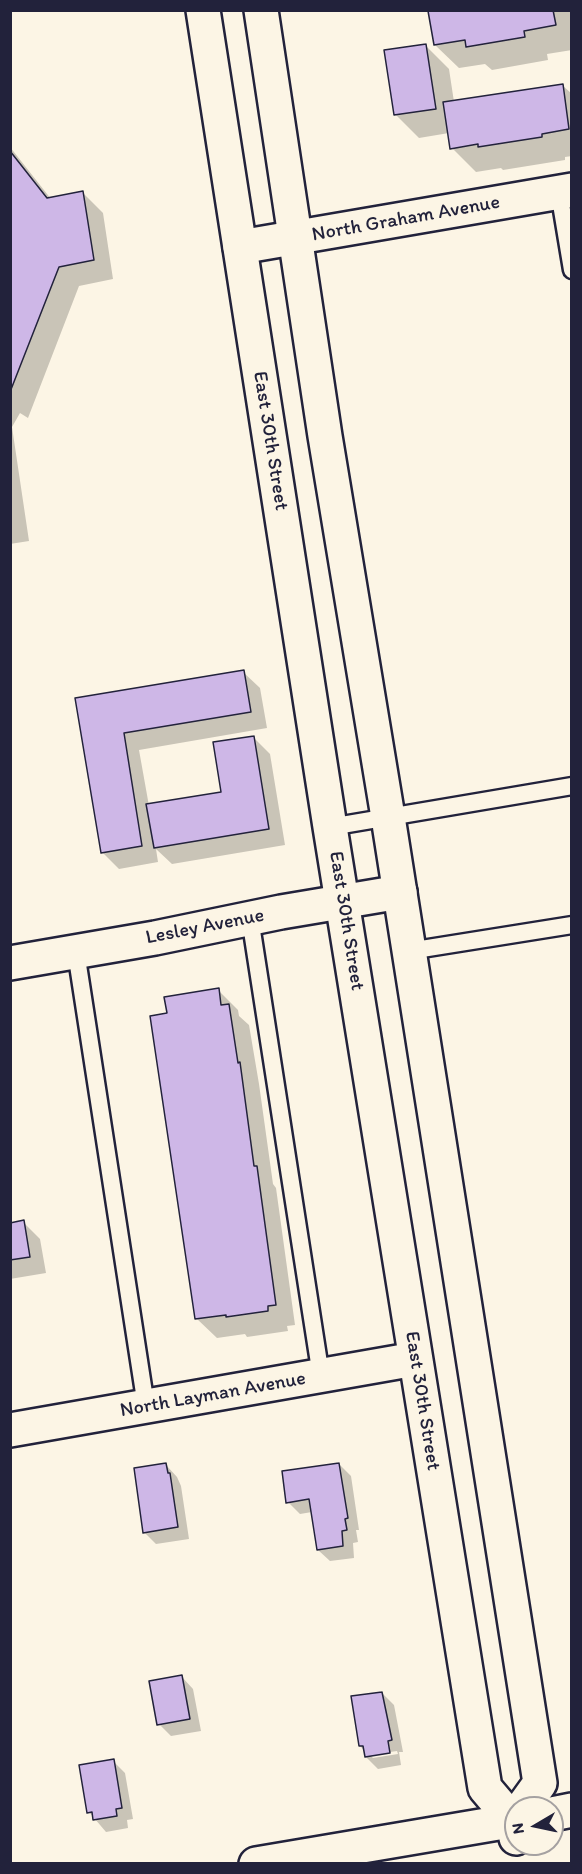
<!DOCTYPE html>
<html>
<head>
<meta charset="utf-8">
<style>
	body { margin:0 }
	#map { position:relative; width:582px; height:1874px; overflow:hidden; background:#fcf5e5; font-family:Itim,sans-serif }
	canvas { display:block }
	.frame { position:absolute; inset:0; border:12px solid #22223b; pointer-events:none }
	.north { position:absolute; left:504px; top:1796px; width:60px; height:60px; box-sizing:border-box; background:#fcf5e5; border:2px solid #a5a1a1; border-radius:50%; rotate:261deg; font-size:16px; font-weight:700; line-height:24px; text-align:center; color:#22223b }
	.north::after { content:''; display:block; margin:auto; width:21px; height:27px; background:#22223b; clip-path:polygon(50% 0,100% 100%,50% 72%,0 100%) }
</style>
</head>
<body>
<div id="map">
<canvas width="582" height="1874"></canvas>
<div class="frame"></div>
<div class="north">N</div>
</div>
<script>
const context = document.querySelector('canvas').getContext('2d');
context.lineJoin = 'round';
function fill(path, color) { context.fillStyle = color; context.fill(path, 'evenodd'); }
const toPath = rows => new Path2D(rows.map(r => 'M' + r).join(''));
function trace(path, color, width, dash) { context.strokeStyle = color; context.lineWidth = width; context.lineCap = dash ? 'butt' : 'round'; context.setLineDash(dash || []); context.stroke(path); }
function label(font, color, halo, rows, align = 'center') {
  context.font = font + ' Itim,sans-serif'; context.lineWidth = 4.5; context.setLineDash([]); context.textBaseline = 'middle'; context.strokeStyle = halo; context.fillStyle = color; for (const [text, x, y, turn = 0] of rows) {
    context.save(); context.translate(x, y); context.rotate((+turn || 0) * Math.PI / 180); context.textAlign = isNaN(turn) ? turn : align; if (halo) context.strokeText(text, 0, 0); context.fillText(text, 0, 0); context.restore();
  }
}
fill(toPath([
	[440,10,568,10,572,14,572,50,547,54,548,60,492,70,485,64,459,68,435,45,430,12],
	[425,45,449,69,454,102,562,85,572,94,572,156,565,157,565,160,503,170,501,168,476,172,452,148,449,133,419,138,395,114],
	[10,147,51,199,83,193,103,213,113,279,79,286,28,418,20,413,12,427,29,541,10,544],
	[243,672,260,688,267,728,139,750,149,806,223,793,253,737,270,754,285,845,172,864,156,849,158,862,119,869,102,852,77,699],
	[218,990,238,1010,239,1016,249,1025,259,1084,273,1184,276,1188,295,1325,287,1326,288,1331,247,1337,245,1334,217,1338,196,1318,169,1015],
	[23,1222,40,1239,46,1273,10,1279,10,1224],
	[339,1464,351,1476,359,1530,356,1530,358,1542,353,1543,354,1558,330,1561,318,1550,312,1512,300,1514,288,1502],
	[166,1465,177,1477,181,1486,189,1539,156,1544,144,1532],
	[182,1677,193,1689,201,1731,171,1736,159,1724],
	[382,1693,394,1705,403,1752,399,1752,401,1765,378,1769,366,1757,365,1751,360,1746],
	[397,1751,398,1754,373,1758,370,1755],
	[113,1761,125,1773,133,1819,127,1820,128,1828,106,1832,89,1812]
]), '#0003');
const building = toPath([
	[553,10,556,25,524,31,525,37,466,47,465,40,434,45,428,11,553,10],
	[426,44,436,109,394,115,384,50,426,44],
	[563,84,569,129,542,134,542,137,478,147,478,144,450,149,443,102,563,84],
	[10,151,47,198,83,191,94,260,59,267,10,392,10,151],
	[244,670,251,712,124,733,142,846,101,853,75,698,244,670],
	[254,736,269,829,154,848,146,804,221,792,213,742,254,736],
	[219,988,221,1005,229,1004,238,1063,240,1062,254,1166,257,1166,276,1305,268,1306,268,1311,226,1317,226,1315,195,1319,150,1016,167,1013,164,997,219,988],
	[24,1220,30,1257,10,1260,10,1223,24,1220],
	[166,1463,168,1473,170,1473,178,1527,143,1533,134,1468,166,1463],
	[339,1463,348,1518,345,1519,347,1530,342,1531,343,1546,317,1550,309,1499,286,1503,282,1471,339,1463],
	[182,1675,190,1719,157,1725,149,1681,182,1675],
	[382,1692,392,1740,388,1741,390,1753,365,1757,363,1746,359,1746,351,1696,382,1692],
	[114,1759,122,1808,116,1809,117,1816,93,1820,92,1812,87,1813,79,1765,114,1759]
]);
fill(building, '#ceb7e7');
trace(building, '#22223b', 1.5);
const service = toPath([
	[559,192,572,270],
	[330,827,572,786],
	[250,918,321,1376],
	[409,951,572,925],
	[76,952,146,1406]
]);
const minor = toPath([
	[240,247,572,190],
	[10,963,155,938,281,912,400,892],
	[10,1430,415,1359]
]);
const tertiary = toPath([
	[552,1814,572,1810],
	[256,1864,516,1820]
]);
const secondary = toPath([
	[203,10,330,827,485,1788,513,1821,516,1838],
	[261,10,325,436,388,817,540,1783,522,1808]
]);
trace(service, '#22223b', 21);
trace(minor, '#22223b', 38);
trace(tertiary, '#22223b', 38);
trace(secondary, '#22223b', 38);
trace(service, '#fcf5e5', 16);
trace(minor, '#fcf5e5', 33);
trace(tertiary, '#fcf5e5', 33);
trace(secondary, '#fcf5e5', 33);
label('20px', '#22223b', '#fcf5e5', [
	["North Graham Avenue",406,219,-10],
	["East 30th Street",270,441,81],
	["East 30th Street",346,921,81],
	["Lesley Avenue",205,927,-11],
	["North Layman Avenue",213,1395,-10],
	["East 30th Street",422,1401,81]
]);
</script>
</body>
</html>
